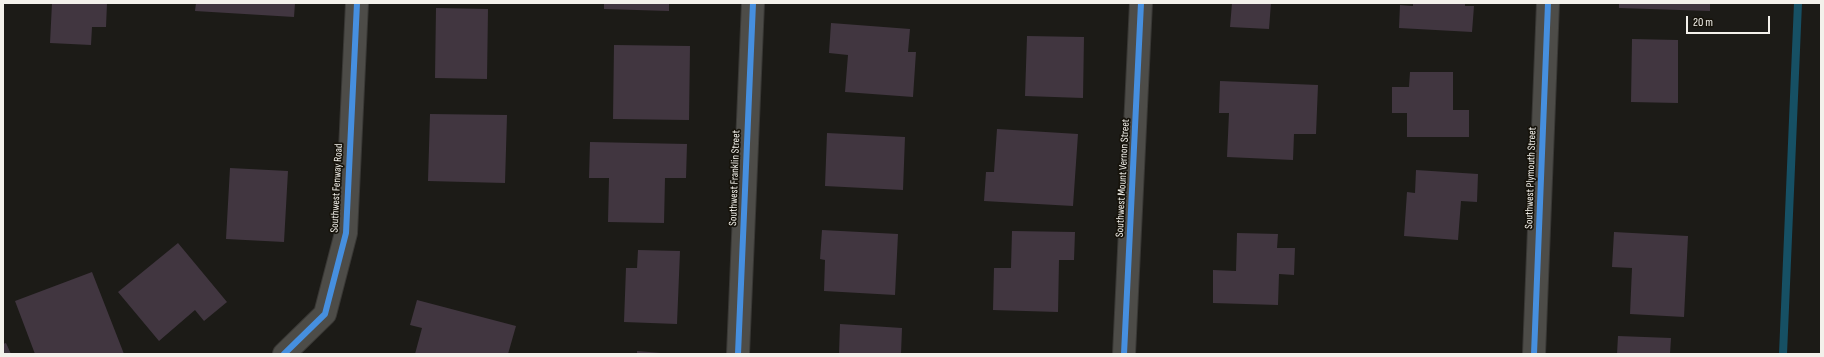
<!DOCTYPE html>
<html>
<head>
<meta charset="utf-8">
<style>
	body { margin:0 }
	#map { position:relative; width:1824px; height:357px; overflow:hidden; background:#1c1b17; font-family:"Sofia Sans Condensed",sans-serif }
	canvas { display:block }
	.frame { position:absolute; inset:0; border:4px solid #f3f1eb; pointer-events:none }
	.scale { position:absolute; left:1686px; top:16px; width:84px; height:18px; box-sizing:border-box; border:2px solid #f3f1eb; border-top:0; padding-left:5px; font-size:12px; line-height:14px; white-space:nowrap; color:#f3f1eb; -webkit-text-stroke:3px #16130b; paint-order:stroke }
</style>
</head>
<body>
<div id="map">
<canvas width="1824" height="357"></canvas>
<div class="frame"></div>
<div class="scale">20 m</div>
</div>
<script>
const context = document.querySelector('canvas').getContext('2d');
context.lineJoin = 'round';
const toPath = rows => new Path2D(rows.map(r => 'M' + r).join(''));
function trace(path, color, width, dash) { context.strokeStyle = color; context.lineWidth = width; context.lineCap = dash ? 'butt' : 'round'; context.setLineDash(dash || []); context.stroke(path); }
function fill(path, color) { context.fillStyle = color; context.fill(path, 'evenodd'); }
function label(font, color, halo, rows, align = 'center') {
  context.font = font + ' "Sofia Sans Condensed",sans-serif'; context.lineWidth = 3.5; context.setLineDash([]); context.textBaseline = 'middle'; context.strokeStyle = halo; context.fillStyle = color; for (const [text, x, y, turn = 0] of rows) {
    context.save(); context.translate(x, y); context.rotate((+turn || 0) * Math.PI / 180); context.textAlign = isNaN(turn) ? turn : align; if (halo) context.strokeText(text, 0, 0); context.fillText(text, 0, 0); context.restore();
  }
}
trace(toPath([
	[1783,354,1798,3]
]), '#165064', 8);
fill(toPath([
	[52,3,107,3,106,27,92,27,91,45,50,43],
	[196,3,295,3,294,17,195,11],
	[604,3,669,3,669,11,604,9],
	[1232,3,1271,3,1269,29,1230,27],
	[1413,3,1465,3,1465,6,1474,6,1472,32,1399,28,1400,5,1413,6],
	[1619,3,1710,3,1710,11,1619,8],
	[436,8,488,9,487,79,435,78],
	[831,23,910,29,908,52,916,52,913,97,845,92,848,55,829,53],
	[1027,36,1084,37,1083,98,1025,96],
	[1632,39,1678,40,1678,103,1631,102],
	[614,45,690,46,689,120,613,119],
	[1410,72,1453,72,1453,110,1469,110,1469,137,1407,137,1407,113,1392,113,1392,87,1409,87],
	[1220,81,1318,85,1316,134,1294,134,1293,160,1227,157,1229,113,1219,113],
	[430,114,507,115,505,183,428,181],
	[997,129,1078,134,1073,206,984,201,986,172,994,172],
	[827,133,905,137,903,190,825,186],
	[590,142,687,144,686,178,665,178,664,223,608,222,609,178,589,178],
	[230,168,288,171,284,242,226,239],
	[1416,170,1478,174,1477,202,1461,201,1458,240,1404,236,1407,192,1415,193],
	[822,230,898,234,895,295,824,291,825,260,820,259],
	[1012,231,1075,232,1074,260,1059,260,1058,312,993,310,994,268,1011,268],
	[1614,232,1688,236,1684,317,1630,314,1632,268,1612,267],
	[1237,233,1278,234,1277,248,1295,248,1294,275,1279,274,1278,305,1213,303,1213,270,1236,271],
	[178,243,227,302,204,321,195,310,159,341,118,292],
	[638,250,680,251,677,324,624,322,626,268,637,268],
	[92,272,124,354,35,354,15,301],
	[417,300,516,326,508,354,415,354,422,328,410,325],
	[840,324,902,328,901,354,839,354],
	[1618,336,1671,338,1670,354,1617,354],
	[6,343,11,354,3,354,3,344],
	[637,351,661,353,661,354,637,354]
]), '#413640');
const street = toPath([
	[284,354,325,314,346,233,357,3],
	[738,354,753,3],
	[1124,354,1141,3],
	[1534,354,1548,3]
]);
trace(street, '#393835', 24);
trace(street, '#4d4c48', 22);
trace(toPath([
	[284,354,325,314,346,233,357,3],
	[738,354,753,3],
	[1124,354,1141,3],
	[1534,354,1548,3]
]), '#468fdf', 6);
label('11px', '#f3f1eb', '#16130b', [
	["Southwest Franklin Street",735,178,-88],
	["Southwest Mount Vernon Street",1123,178,-87],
	["Southwest Plymouth Street",1531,178,-88],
	["Southwest Fenway Road",337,188,-87]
]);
</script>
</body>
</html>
